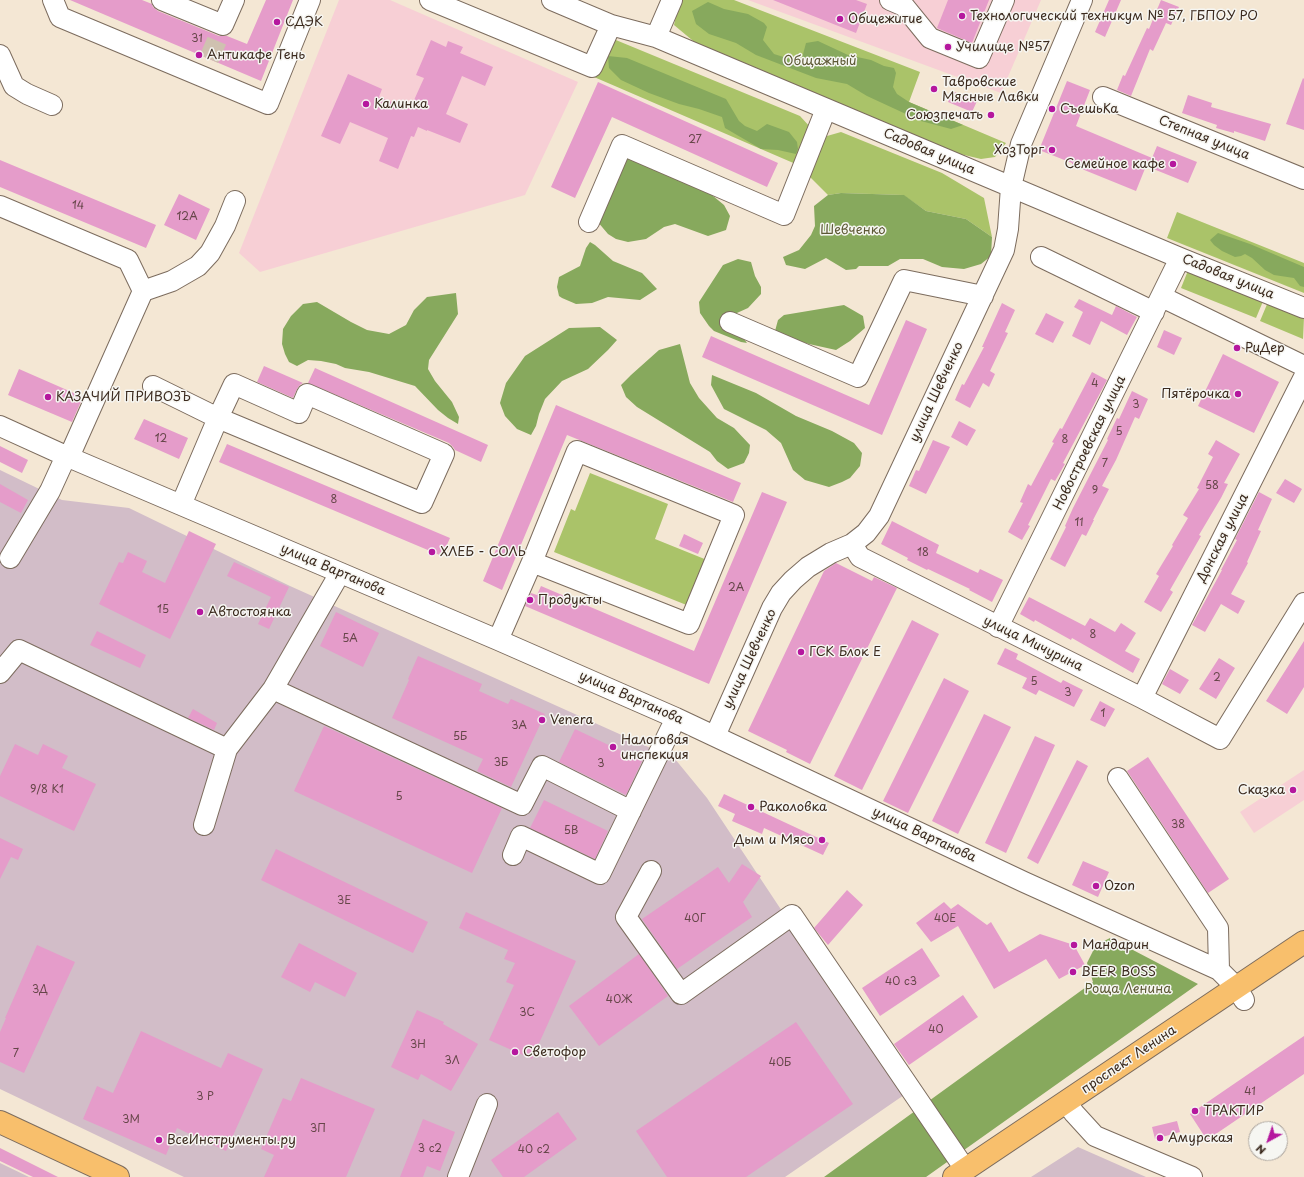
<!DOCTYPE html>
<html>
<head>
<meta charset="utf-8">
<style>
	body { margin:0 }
	#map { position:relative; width:1304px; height:1177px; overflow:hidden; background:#f4e7d4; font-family:"Playpen Sans",sans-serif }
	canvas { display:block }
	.north { position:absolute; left:1248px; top:1121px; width:40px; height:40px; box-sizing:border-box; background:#f6f6f2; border:1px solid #aba49d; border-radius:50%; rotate:220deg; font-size:11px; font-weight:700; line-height:16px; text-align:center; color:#3b2a1e }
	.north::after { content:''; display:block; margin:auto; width:14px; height:18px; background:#b5179e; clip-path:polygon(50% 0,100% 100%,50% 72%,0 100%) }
</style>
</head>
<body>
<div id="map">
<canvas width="1304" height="1177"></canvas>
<div class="north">N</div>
</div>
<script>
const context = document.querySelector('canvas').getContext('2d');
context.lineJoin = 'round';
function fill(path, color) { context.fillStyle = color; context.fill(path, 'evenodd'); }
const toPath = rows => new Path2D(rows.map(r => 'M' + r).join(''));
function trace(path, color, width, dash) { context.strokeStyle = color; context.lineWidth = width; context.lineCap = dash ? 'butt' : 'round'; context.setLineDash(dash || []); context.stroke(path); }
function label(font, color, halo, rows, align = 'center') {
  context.font = font + ' "Playpen Sans",sans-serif'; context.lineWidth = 3; context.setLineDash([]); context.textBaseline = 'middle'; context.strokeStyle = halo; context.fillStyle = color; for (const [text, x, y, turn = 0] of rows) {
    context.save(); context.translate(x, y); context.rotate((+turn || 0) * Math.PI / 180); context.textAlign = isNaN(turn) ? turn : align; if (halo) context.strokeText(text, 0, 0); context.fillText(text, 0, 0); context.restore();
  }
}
fill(toPath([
	[339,0,390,0,578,82,525,195,260,272,239,253],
	[748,0,1041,0,1001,93],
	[1304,770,1304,800,1254,833,1240,812]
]), '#f7cfd5');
fill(toPath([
	[0,470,62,500,129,508,290,586,675,759,707,798,904,1095,785,1177,184,1177,0,1089],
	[1078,1147,1146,1177,1031,1177],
	[0,1163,29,1177,0,1177]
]), '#d2bdc8');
fill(toPath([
	[681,0,734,0,920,72,909,102,1006,143,995,157,981,159,956,153,698,45,674,25,678,7],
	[611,38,800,116,811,128,798,165,594,77],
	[841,132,942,173,984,198,992,237,966,219,926,211,903,195,841,193,828,195,810,177,817,153,827,136],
	[1177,212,1304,263,1304,293,1167,238],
	[1189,268,1264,299,1256,318,1181,288],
	[1268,302,1304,317,1303,339,1260,321],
	[590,473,668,504,655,539,707,560,689,606,554,552,571,509,575,511]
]), '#aac369');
fill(toPath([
	[708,2,724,9,748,14,764,23,767,27,763,40,774,54,793,60,802,58,806,43,818,41,848,55,871,60,884,66,894,68,896,73,893,87,897,94,909,102,963,125,951,129,921,121,867,96,847,84,816,78,756,55,736,43,709,34,696,24,692,11],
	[608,56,627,58,726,99,739,121,745,126,757,131,767,124,789,132,797,142,798,149,796,154,778,150,761,149,725,128,722,117,699,109,679,104,649,93,621,80,609,68],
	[629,155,707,191,724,205,730,216,726,230,708,236,675,224,664,227,646,239,628,242,616,239,608,234,597,221,591,201],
	[841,193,904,195,926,211,966,219,992,237,991,256,981,264,964,269,942,267,923,259,900,259,888,266,859,266,856,269,846,270,826,258,805,269,786,265,783,257,799,250,811,235,815,226,814,206,828,195],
	[1218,233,1250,244,1304,267,1304,287,1300,286,1294,278,1274,275,1265,270,1252,258,1245,254,1241,256,1235,257,1222,251,1214,245,1210,240],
	[590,242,595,245,613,261,642,273,657,289,640,300,608,297,592,303,576,304,562,298,559,296,557,287,559,277,580,266,586,248],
	[738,259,751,262,755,276,761,287,761,294,748,308,728,317,747,343,741,342,714,331,709,326,700,313,699,302,723,265],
	[456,293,458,314,429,360,428,369,435,381,452,402,459,417,458,424,448,418,438,410,415,386,369,372,345,368,336,364,321,361,308,360,297,366,289,362,285,354,282,344,283,329,291,316,303,304,317,302,351,322,367,330,389,334,406,325,414,310,427,297],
	[844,305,863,316,865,328,850,341,836,350,809,344,789,338,775,331,778,320,784,315],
	[600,327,617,340,608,350,588,369,562,381,545,399,539,414,536,426,531,435,517,429,505,416,500,403,506,383,525,356,569,328],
	[680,344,690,383,699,398,717,418,734,428,750,445,749,453,744,463,728,469,717,461,710,452,637,407,626,397,621,385,631,375,659,350],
	[712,375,756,393,796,416,832,431,854,443,862,453,860,466,850,478,842,482,829,487,805,480,793,470,781,443,766,430,724,409,711,385],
	[1110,938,1198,984,926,1177,824,1177,1093,982,1087,963,1096,945]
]), '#87a95d');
fill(toPath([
	[70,0,142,0,152,4,153,7,158,11,219,36,227,36,247,44,266,0,293,0,261,81],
	[773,0,856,0,867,4,856,33],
	[948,0,989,0,972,43,937,28],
	[1109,0,1121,0,1105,37,1095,32],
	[1161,0,1179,7,1171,25,1166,23,1153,51,1150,49,1131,96,1117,90,1123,75,1125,76,1147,28,1149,29],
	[431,40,446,47,448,41,463,47,460,53,493,67,485,86,462,76,446,114,468,124,460,143,427,130,427,131,418,127,414,137,411,136,398,169,379,161,388,138,350,122,340,144,321,136,348,74,382,89,379,97,410,109,424,78,416,75],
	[1303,78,1304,79,1304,130,1286,124],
	[1067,81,1090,90,1076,126,1152,158,1157,146,1197,162,1188,183,1146,166,1136,191,1072,165,1072,163,1039,150],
	[598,82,778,163,767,187,612,117,575,198,551,187],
	[952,91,977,101,972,112,948,102],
	[1188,95,1212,103,1211,107,1271,124,1265,141,1234,131,1234,133,1216,128,1217,125,1182,113],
	[0,160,156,225,146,248,0,187],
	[179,194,210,209,196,240,164,225],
	[1079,299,1112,315,1116,306,1137,317,1127,335,1101,321,1090,345,1072,336,1083,312,1074,307],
	[1002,303,1015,310,1005,332,1008,333,990,371,995,374,989,387,983,383,970,408,955,400,962,384,964,385,984,347,982,347],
	[1046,313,1064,322,1053,343,1035,334],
	[906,320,927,329,882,435,702,357,711,336,869,405],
	[1164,330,1182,338,1174,355,1157,347],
	[1223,354,1279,382,1254,433,1198,406],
	[264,366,303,383,300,385,297,389,293,398,257,382],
	[315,368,488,445,481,462,455,450,453,447,449,443,308,383],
	[19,369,83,397,72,422,8,395],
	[1092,372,1107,380,1063,463,1065,464,1055,481,1051,479,1028,525,1030,526,1022,540,1008,532,1023,503,1020,502,1028,484,1031,486,1054,443,1052,442,1060,428,1062,429],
	[1132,391,1148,399,1139,419,1135,417,1116,460,1102,486,1109,489,1093,520,1094,520,1086,536,1082,534,1065,567,1050,559,1066,527,1065,526,1073,508,1108,440,1107,439,1117,418,1119,419],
	[556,405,741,483,733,502,567,435,502,590,483,581],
	[144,419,188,438,179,459,134,439],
	[959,421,976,430,967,446,951,437],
	[933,440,950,447,926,494,909,486,916,470,919,471],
	[1216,440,1240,454,1224,483,1228,484,1221,498,1199,535,1201,536,1170,590,1173,592,1161,612,1144,602,1159,576,1156,574,1173,546,1172,545,1188,518,1183,515,1199,489,1197,488,1213,457,1208,454],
	[227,444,450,538,442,556,219,462],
	[0,446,28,460,22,473,0,462],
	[1285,479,1302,489,1294,503,1276,493],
	[0,484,28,500,21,513,0,502],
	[762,492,787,502,709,684,525,606,531,593,537,595,541,586,694,651],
	[1259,492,1272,499,1258,530,1261,531,1247,562,1248,563,1231,594,1245,601,1238,614,1221,604,1205,632,1192,625,1222,570,1221,570,1237,540,1235,539],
	[892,521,939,545,936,553,978,573,980,569,1003,580,992,602,969,590,970,589,928,569,927,570,907,560,908,558,881,544],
	[189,531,216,544,170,639,99,604,119,562,123,563,128,552,147,561,142,572,165,583],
	[684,534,703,543,698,554,679,546],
	[234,562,289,587,269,629,258,624,271,597,227,576],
	[836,563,872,581,874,577,897,588,810,764,786,752,787,750,748,731,824,571],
	[1029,597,1085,626,1090,618,1115,632,1121,623,1136,633,1125,651,1140,659,1133,673,1072,638,1071,640,1035,620,1034,622,1020,614],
	[336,612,379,633,363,667,320,646],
	[912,620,939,634,862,790,834,776],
	[97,631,146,655,140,668,90,645],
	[1304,641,1304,687,1287,714,1266,701],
	[1005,648,1018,654,1016,659,1061,683,1063,680,1083,690,1074,707,1039,690,1036,695,1022,688,1027,678,997,664],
	[418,656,482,684,479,691,508,704,511,699,545,714,511,787,477,771,483,759,392,718,409,680,408,679],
	[1219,658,1235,668,1216,699,1199,689],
	[1170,669,1189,680,1180,694,1162,684],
	[944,678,969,691,908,813,883,801],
	[1100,701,1115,709,1105,727,1090,720],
	[193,709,217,723,214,730,188,718],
	[984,714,1011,727,958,834,932,821],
	[324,726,502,808,472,873,294,791],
	[575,729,642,761,626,795,559,762],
	[1035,736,1055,745,1006,853,985,843],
	[15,744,38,755,43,744,68,756,62,768,96,784,74,831,0,796,0,776],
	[1148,757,1229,879,1208,893,1127,771],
	[1077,760,1088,766,1038,864,1027,858],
	[724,794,829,843,823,855,764,828,762,834,732,821,735,814,718,806],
	[544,800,608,831,595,859,530,828],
	[0,838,23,849,18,860,11,857,0,879],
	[276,849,428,922,413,953,261,880],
	[1083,861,1109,872,1098,897,1072,885],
	[742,864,761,876,743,902,752,917,677,969,642,919,718,867,729,883],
	[847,890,863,905,828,945,814,928],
	[944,902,951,909,958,904,987,925,991,922,1009,952,1040,934,1074,945,1085,965,1059,979,1046,959,994,989,958,926,931,942,916,923],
	[466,912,576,961,532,1059,489,1040,514,985,506,982,515,963,504,959,508,950,459,928],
	[299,943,357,973,345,997,315,982,310,992,281,977],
	[37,945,75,962,24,1073,0,1062,0,1032,6,1018,5,1018],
	[922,948,940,976,880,1016,862,988],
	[639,954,668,996,599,1046,569,1006],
	[963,995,978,1017,909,1065,894,1044],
	[417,1010,444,1022,443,1024,478,1044,451,1091,421,1074,418,1080,391,1067],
	[796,1022,853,1104,746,1177,667,1177,636,1131],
	[141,1031,221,1068,228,1053,263,1069,226,1151,177,1128,166,1155,83,1119,97,1086,113,1093],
	[1304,1036,1304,1074,1207,1140,1190,1114],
	[301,1078,375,1109,346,1177,264,1177,274,1155,261,1149,283,1098,291,1101],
	[558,1112,577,1139,524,1177,503,1177,491,1160],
	[423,1119,455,1132,440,1171,427,1166,423,1177,400,1177],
	[1177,1121,1180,1132,1155,1139,1152,1127],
	[0,1148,58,1177,33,1177,0,1161]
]), '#e59cca');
trace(toPath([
	[209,59,220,33]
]), '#cfc1b0', 20, [20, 10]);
const minor = toPath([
	[53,0,60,17,268,104,310,0],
	[162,0,223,25,234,0],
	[430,0,592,67,611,25],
	[552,0,611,25,656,37,1180,258,1304,308],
	[890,0,904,6,930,38,979,58,1004,0],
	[656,37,672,0],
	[0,55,14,86,27,94,52,105],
	[1103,97,1304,179],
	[0,206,128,260,143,291,69,457],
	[589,222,622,145,784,215,826,109],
	[1041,257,1154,312],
	[143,291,172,281,198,266,210,253,225,226,235,201],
	[1162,297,1304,366],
	[730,322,858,377,904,280,983,296],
	[153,386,218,418,422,503,444,454,307,394,299,413,234,384,218,418,181,505],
	[0,426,66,456,498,640,676,718,1024,882,1219,970,1237,988,1244,1000],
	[852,544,860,557,1142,698,1220,739,1304,603],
	[10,558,50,491,66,456],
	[340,573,273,689,522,805,542,766,631,811],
	[998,627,1180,258],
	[498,640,532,562,689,624,734,515,577,451,532,562],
	[0,673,19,650,227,749,273,689],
	[1142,698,1304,377],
	[715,736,772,608,781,593,793,580,808,567,831,553,852,544,866,533,879,516,1004,250,1008,229,1011,187,1021,144,1082,0],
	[1118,778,1218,928,1219,970],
	[204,825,227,749],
	[513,855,521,836,600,874,676,718],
	[651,871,626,917,681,994,792,915,965,1169],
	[1066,1102,1074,1113,1095,1136,1192,1177],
	[458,1177,487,1104]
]);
const major = toPath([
	[0,1122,118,1177],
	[954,1177,1304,942]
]);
trace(minor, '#7c6c5e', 22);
trace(major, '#7c6c5e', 24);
trace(minor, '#fff', 20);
trace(major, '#f8bf6c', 22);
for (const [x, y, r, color] of [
	[962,16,4,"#b5179e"],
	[840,19,4,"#b5179e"],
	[277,22,4,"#b5179e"],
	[948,47,4,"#b5179e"],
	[199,55,4,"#b5179e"],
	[934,89,4,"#b5179e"],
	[366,104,4,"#b5179e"],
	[1052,109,4,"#b5179e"],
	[991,115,4,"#b5179e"],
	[1052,150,4,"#b5179e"],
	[1173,164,4,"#b5179e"],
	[1237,348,4,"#b5179e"],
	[1238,394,4,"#b5179e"],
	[48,397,4,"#b5179e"],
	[432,552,4,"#b5179e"],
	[530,600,4,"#b5179e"],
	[200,612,4,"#b5179e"],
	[801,652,4,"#b5179e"],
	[542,720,4,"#b5179e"],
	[613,747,4,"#b5179e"],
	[1293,790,4,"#b5179e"],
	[751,807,4,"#b5179e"],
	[822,840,4,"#b5179e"],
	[1096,886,4,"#b5179e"],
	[1074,945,4,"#b5179e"],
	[1073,972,4,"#b5179e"],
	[515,1052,4,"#b5179e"],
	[1195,1111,4,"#b5179e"],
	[1160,1138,4,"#b5179e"],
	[159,1140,4,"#b5179e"]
]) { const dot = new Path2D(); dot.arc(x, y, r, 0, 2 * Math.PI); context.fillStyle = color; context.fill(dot); trace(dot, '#f6f6f2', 1.5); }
label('11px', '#664649', null, [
	["31",197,39],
	["27",695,140],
	["14",78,206],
	["12А",187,217],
	["4",1095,384],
	["3",1136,405],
	["5",1119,432],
	["12",161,439],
	["8",1065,440],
	["7",1105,464],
	["58",1212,486],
	["9",1095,491],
	["8",334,500],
	["11",1079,523],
	["18",923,553],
	["2А",736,588],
	["15",163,610],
	["8",1093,635],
	["5А",350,639],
	["2",1217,678],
	["5",1034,682],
	["3",1068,693],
	["1",1103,714],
	["3А",519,726],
	["5Б",460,737],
	["3Б",501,763],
	["3",601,764],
	["9/8 К1",47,790],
	["5",399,797],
	["38",1178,825],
	["5В",571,831],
	["3Е",344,901],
	["40Г",695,919],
	["40Е",945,919],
	["40 с3",901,982],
	["3Д",40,990],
	["40Ж",619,1000],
	["3С",527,1013],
	["40",936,1030],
	["3Н",418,1045],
	["7",16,1054],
	["3Л",452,1061],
	["40Б",780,1063],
	["41",1250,1092],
	["3 Р",205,1097],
	["3М",131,1120],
	["3П",318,1129],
	["3 с2",430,1149],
	["40 с2",534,1150]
]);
label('13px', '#3b2a1e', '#f6f6f2', [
	["Технологический техникум № 57, ГБПОУ РО",970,16],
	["Общежитие",848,19],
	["СДЭК",285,22],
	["Училище №57",956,47],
	["Антикафе Тень",207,55],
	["Тавровские",942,82],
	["Мясные Лавки",942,97],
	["Калинка",374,104],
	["СъешьКа",1060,109],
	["Союзпечать",983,115,"right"],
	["ХозТорг",1044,150,"right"],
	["Семейное кафе",1165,164,"right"],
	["РиДер",1245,348],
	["Пятёрочка",1230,394,"right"],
	["КАЗАЧИЙ ПРИВОЗЪ",56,397],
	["ХЛЕБ - СОЛЬ",440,552],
	["Продукты",538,600],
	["Автостоянка",208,612],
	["ГСК Блок Е",809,652],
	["Venera",550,720],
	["Налоговая",621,740],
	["инспекция",621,755],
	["Сказка",1285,790,"right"],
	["Раколовка",759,807],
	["Дым и Мясо",814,840,"right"],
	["Ozon",1104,886],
	["Мандарин",1082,945],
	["BEER BOSS",1081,972],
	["Светофор",523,1052],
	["ТРАКТИР",1203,1111],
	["Амурская",1168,1138],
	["ВсеИнструменты.ру",167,1140]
], 'left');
label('13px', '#5c5834', '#f6f6f2', [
	["Общажный",820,61],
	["Шевченко",853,230],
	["Роща Ленина",1128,989]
]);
label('13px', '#3b2a1e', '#f6f6f2', [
	["Степная улица",1204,138,22],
	["Садовая улица",929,152,23],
	["Садовая улица",1228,277,22],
	["улица Шевченко",937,392,-65],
	["Новостроевская улица",1090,443,-64],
	["Донская улица",1223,538,-63],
	["улица Вартанова",333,570,23],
	["улица Мичурина",1033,644,26],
	["улица Шевченко",750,659,-65],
	["улица Вартанова",631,698,24],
	["улица Вартанова",924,835,25],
	["проспект Ленина",1129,1060,-34]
]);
</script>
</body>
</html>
